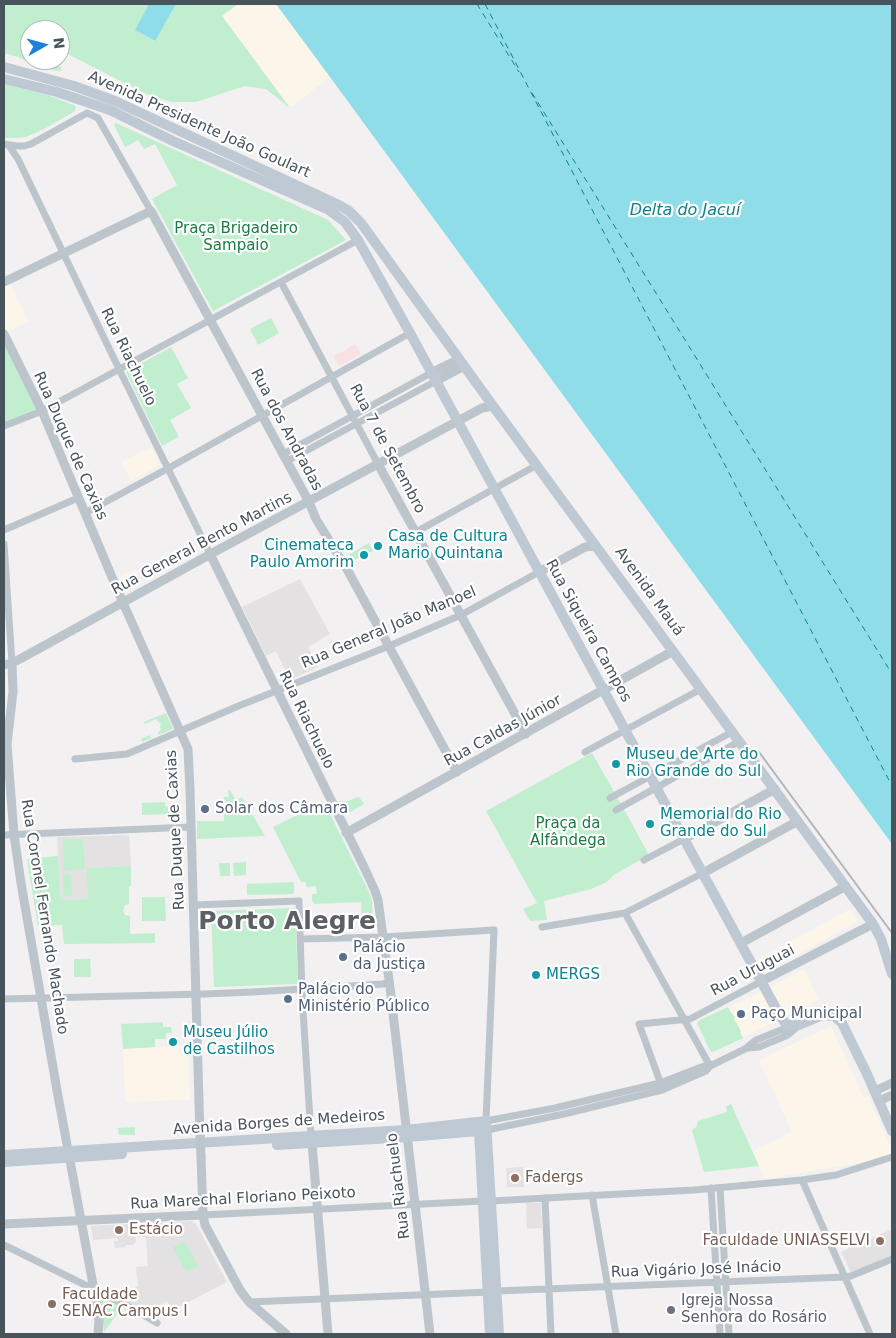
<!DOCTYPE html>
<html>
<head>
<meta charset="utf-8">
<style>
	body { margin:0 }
	#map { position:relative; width:896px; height:1338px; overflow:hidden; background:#f2f0f0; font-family:"DejaVu Sans",sans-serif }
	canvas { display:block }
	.frame { position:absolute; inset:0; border:5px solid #48545c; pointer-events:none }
	.north { position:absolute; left:20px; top:20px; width:50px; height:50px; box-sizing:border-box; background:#fff; border:1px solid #b6bbbe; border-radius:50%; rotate:83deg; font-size:14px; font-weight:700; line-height:20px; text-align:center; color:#48545c }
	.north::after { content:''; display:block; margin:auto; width:18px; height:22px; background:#1f80dc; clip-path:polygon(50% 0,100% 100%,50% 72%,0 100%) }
</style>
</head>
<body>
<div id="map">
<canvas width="896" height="1338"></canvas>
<div class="frame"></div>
<div class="north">N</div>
</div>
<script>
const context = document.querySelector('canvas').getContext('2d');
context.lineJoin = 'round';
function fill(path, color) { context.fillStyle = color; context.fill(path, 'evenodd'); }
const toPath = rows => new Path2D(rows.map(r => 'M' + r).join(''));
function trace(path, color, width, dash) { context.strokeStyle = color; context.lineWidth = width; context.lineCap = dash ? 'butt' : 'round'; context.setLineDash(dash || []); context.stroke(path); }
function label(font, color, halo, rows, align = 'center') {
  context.font = font + ' "DejaVu Sans",sans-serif'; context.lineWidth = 4.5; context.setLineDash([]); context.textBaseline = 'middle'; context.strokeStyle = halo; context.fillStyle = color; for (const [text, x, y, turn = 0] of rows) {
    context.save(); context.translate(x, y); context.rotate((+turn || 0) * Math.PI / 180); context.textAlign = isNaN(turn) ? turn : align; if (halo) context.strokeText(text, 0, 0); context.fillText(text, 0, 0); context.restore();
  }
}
fill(toPath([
	[238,4,276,4,330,77,290,108,222,16],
	[10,284,29,321,7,332,4,326,4,287],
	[151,447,160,465,131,481,121,462],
	[136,569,138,573,121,581,119,577],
	[850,909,858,920,857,922,766,972,764,971,757,959],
	[804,969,819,1000,713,1052,710,1051,697,1023,698,1021,752,996],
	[831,1026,864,1098,868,1096,892,1150,892,1158,765,1179,752,1151,792,1132,759,1060],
	[188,1046,190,1100,125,1102,123,1049]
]), '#fbf5ea');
fill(toPath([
	[300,579,330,634,308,647,318,667,290,680,276,651,266,656,242,607],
	[129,835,131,866,88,868,89,899,61,900,57,837],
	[523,1167,524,1187,507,1187,506,1168],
	[526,1203,541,1203,542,1228,527,1229],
	[192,1221,196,1224,227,1282,173,1310,167,1301,148,1313,120,1297,138,1286,136,1267,148,1266,146,1237,134,1237,136,1238,136,1242,134,1243,134,1245,126,1245,125,1247,115,1248,114,1241,118,1241,117,1238,93,1240,91,1226,146,1223,147,1234,160,1233,159,1223],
	[892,1229,892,1255,851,1273,841,1252]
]), '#e3e1e1');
fill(toPath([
	[355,344,361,354,339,366,333,356,340,352,341,353]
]), '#fae1e1');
fill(toPath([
	[4,4,149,4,136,30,154,41,176,4,238,4,222,16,290,108,266,89,245,86,196,102,171,102,146,94,60,50,60,30,30,30,30,60,57,60,62,71,40,69,18,57,4,53],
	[4,84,48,95,76,106,75,111,46,128,26,137,16,138,4,138],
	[116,123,328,220,346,240,213,311,152,199,177,185,155,144,144,149,138,140,125,147,114,125],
	[271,318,279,333,258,345,250,329],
	[6,344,39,410,4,424,4,346],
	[171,347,188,378,177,384,191,408,170,420,179,437,162,446,126,372],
	[369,543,373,551,352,561,348,555],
	[166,713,173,729,142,742,141,739,150,735,151,738,159,735,158,732,161,730,160,727,161,724,158,722,156,719,145,724,144,722],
	[592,753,626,813,649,855,615,874,607,882,591,889,544,901,547,920,530,921,523,909,537,903,486,811],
	[230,790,236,800,242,797,265,836,197,839,197,821,224,821,224,814,230,814,230,804,224,804,224,797,229,797,228,791],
	[359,797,364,804,342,817,335,801,348,801],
	[165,802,165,806,168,807,168,811,179,810,179,814,142,815,142,803],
	[324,802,369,892,372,901,373,923,371,925,362,926,361,902,315,904,312,901,312,894,317,894,316,886,306,887,306,882,301,882,273,827],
	[83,839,85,869,64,870,63,840],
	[58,856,61,900,88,899,87,868,131,866,131,886,129,887,129,904,125,905,123,910,125,915,130,916,130,934,155,933,155,943,64,944,62,925,38,926,27,859],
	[246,862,246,875,234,876,233,863],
	[219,863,230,863,230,876,220,876],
	[71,874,72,896,64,896,63,875],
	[294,882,294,894,247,895,247,884],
	[142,897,165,897,166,921,142,921],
	[295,908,298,984,214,987,211,911],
	[74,959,90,959,91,977,74,977],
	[728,1007,731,1013,732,1013,735,1018,734,1019,741,1031,740,1032,743,1038,713,1052,710,1051,697,1023,698,1021],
	[163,1022,163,1027,171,1027,172,1033,166,1033,166,1039,155,1039,155,1047,123,1049,121,1024],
	[731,1104,759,1166,704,1172,692,1130,696,1127,698,1121,727,1112,726,1106],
	[135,1127,135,1135,119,1135,118,1128],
	[185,1241,198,1266,186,1272,173,1247],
	[99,1295,123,1306,104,1332,103,1321]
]), '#c0eece');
fill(toPath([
	[149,4,176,4,155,41,135,30],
	[276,4,892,4,892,844,330,77]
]), '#8edde9');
trace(toPath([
	[477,4,519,72],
	[485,4,892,786],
	[532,93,892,674]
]), '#118090', 1, [6, 5]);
trace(toPath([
	[4,144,16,146,24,146,31,144,87,113,98,118,151,211],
	[9,146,18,159,119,369,210,554],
	[281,282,378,464],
	[4,426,42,411,358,240],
	[283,454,431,373],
	[287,461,436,381],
	[85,513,167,469,410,333],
	[4,530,78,498],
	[416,532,537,465],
	[4,544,12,663],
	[585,752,701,689],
	[75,759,127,754,236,707,389,646,461,615,539,572],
	[610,798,732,732],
	[616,810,740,741],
	[4,835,191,827],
	[644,860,684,839],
	[194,905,299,901,302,994,311,1136],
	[625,913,710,1066],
	[542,927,625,913,703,873],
	[301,939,383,937,494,930,486,1121,555,1108,660,1083,704,1066,710,1066],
	[4,999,204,994,253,992,383,984,387,983,389,980],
	[748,1048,759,1047,788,1035,797,1027],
	[662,1087,639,1024,690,1019,762,981],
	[487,1130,564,1114,662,1090,706,1071,710,1066,745,1049,756,1040,781,1030,794,1027],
	[802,1180,870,1334],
	[711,1188,720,1334],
	[720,1188,729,1334],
	[592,1195,616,1334],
	[545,1198,551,1334],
	[491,1201,694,1190,802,1180,836,1175,892,1157],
	[203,1215,483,1201],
	[4,1245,128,1306,157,1323],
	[497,1291,845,1277,851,1276,892,1259],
	[249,1302,489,1292]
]), '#bcc5cc', 7);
trace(toPath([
	[4,282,151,211,309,502,316,519,348,571,457,772],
	[4,334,42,411,120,596,188,749,190,790,200,1136],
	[431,373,459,359],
	[436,381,464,366],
	[378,464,526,734],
	[210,554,364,867,375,891,378,900,390,987,430,1334],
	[539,572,585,547,596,546],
	[12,663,13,692,7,744,14,835,21,883,58,1096,94,1290,99,1321,98,1334],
	[4,665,12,663,20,659,218,550,482,408,493,406],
	[346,833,673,651],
	[684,839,775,789],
	[703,873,798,821],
	[741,943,846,886],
	[762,981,873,924],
	[875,1091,892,1083],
	[879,1101,892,1095],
	[312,1143,328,1334],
	[201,1156,203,1215,205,1225,240,1290,249,1302,286,1334],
	[4,1224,203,1215]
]), '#bcc5cc', 9);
trace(toPath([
	[4,67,74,86,115,101,339,205,349,211,361,223,493,406,873,924,881,939,892,974],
	[4,79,57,92,110,110,173,141,329,210,345,222,358,240,410,333,780,1016,786,1024,791,1025,799,1025,823,1015,834,1016,842,1023,867,1074,892,1131],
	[277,1145,407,1137,479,1131,490,1334],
	[4,1155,406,1130,486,1121,499,1334],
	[4,1162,122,1154]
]), '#bec9d3', 10);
trace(toPath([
	[759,752,892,933]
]), '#b2b5ba', 2);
trace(toPath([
	[200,1136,201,1156]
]), '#bcc5cc', 9);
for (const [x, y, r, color] of [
	[378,546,5,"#0f9aa8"],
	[364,555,5,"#0f9aa8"],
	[616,764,5,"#0f9aa8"],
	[205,809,5,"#5c6f8a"],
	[650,824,5,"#0f9aa8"],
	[343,957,5,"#5c6f8a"],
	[536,975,5,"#0f9aa8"],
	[288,999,5,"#5c6f8a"],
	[741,1014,5,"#5c6f8a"],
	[173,1042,5,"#0f9aa8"],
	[515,1178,5,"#8d6e63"],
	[119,1230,5,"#8d6e63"],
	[880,1241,5,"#8d6e63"],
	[52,1304,5,"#8d6e63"],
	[671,1310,5,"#6b7280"]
]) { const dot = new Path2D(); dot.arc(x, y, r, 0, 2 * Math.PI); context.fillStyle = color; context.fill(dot); trace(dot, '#fff', 2); }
label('15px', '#48545c', '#fff', [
	["Avenida Presidente João Goulart",199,125,24],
	["Rua Riachuelo",128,357,64],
	["Rua dos Andradas",286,430,62],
	["Rua Duque de Caxias",70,446,66],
	["Rua 7 de Setembro",387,449,62],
	["Rua General Bento Martins",202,544,-28],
	["Avenida Mauá",649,592,54],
	["Rua General João Manoel",389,628,-23],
	["Rua Siqueira Campos",588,631,61],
	["Rua Riachuelo",306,720,64],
	["Rua Caldas Júnior",503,731,-29],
	["Rua Duque de Caxias",176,830,-93],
	["Rua Coronel Fernando Machado",44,917,81],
	["Rua Uruguai",753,971,-28],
	["Avenida Borges de Medeiros",279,1123,-4],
	["Rua Riachuelo",399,1186,-97],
	["Rua Marechal Floriano Peixoto",243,1199,-3],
	["Rua Vigário José Inácio",696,1270,-2]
]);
label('15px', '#1a7c44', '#fff', [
	["Praça Brigadeiro",236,229],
	["Sampaio",236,246],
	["Praça da",568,824],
	["Alfândega",568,841]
]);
label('15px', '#0d838f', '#fff', [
	["Casa de Cultura",388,537],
	["Mario Quintana",388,554],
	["Cinemateca",354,546,"right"],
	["Paulo Amorim",354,563,"right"],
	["Museu de Arte do",626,755],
	["Rio Grande do Sul",626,772],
	["Memorial do Rio",660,815],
	["Grande do Sul",660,832],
	["MERGS",546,975],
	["Museu Júlio",183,1033],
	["de Castilhos",183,1050]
], 'left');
label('15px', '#4e5e75', '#fff', [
	["Solar dos Câmara",215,809],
	["Palácio",353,948],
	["da Justiça",353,965],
	["Palácio do",298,990],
	["Ministério Público",298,1007],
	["Paço Municipal",751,1014]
], 'left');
label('15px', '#785e54', '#fff', [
	["Fadergs",525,1178],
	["Estácio",129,1230],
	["Faculdade UNIASSELVI",870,1241,"right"],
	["Faculdade",62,1295],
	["SENAC Campus I",62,1312]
], 'left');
label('15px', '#5b616d', '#fff', [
	["Igreja Nossa",681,1301],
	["Senhora do Rosário",681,1318]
], 'left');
label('italic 16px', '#118090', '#fff', [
	["Delta do Jacuí",685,211]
]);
label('bold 25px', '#5c6064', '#fff', [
	["Porto Alegre",287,922]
]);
</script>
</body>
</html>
